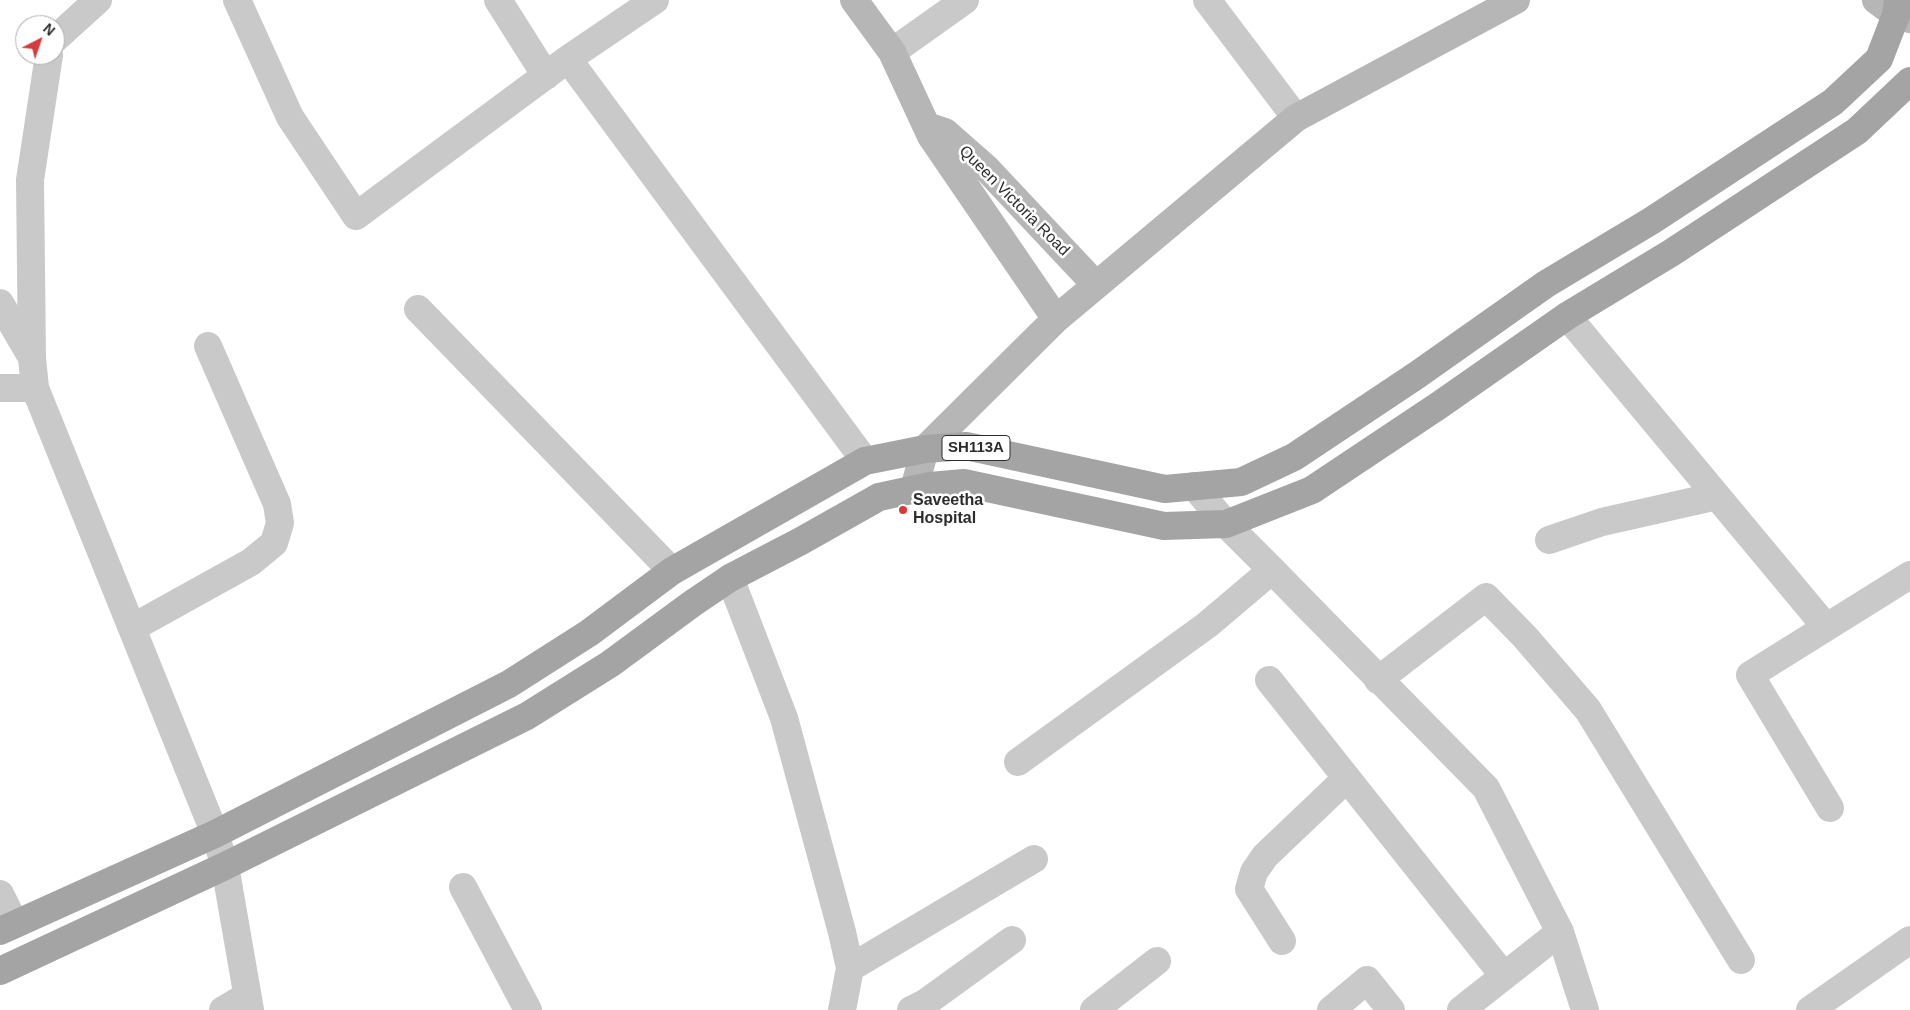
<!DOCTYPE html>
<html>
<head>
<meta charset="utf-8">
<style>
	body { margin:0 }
	#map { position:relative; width:1910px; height:1010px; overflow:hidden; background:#fff; font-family:Arial,sans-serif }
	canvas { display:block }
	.north { position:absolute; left:15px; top:15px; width:50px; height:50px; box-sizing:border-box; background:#fff; border:1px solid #ababab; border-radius:50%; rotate:41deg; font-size:14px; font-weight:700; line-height:20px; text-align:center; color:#2c2c2c }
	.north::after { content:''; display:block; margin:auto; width:18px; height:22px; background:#d9393d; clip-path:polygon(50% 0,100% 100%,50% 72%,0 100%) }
</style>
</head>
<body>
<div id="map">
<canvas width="1910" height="1010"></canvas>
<div class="north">N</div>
</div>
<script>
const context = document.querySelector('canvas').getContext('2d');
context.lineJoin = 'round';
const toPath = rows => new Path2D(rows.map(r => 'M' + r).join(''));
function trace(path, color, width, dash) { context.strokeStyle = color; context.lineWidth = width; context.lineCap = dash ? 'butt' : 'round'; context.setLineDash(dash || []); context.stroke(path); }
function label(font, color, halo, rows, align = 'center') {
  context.font = font + ' Arial,sans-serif'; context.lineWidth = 5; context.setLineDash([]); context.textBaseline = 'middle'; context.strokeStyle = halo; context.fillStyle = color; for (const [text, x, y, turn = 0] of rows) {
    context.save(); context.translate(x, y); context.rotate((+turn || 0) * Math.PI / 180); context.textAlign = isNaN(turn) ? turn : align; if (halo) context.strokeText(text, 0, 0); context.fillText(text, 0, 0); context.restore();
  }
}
trace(toPath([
	[237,0,290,117,356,216,568,59,655,0],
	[498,0,546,76],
	[1207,0,1296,118],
	[55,39,98,0],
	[892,52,965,0],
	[49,55,30,180,32,358,35,388,215,834,225,866,250,1010],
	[568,59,865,461],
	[0,303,31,356],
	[418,309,672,571],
	[1567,316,1826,627],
	[0,388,35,388],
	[1194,486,1226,524,1272,570,1486,788,1560,932,1585,1010],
	[1549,540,1602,522,1717,496],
	[730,578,784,718,842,932,850,968,842,1010],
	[132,628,251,562,274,543,280,523,277,504,208,346],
	[1269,680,1504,976],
	[1378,680,1486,597,1525,637,1588,710,1741,960],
	[1018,762,1207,625,1272,570],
	[1830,808,1750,675,1910,575],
	[463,887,528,1010],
	[0,894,15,924],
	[1282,941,1249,889,1254,872,1265,856,1347,778],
	[850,968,1034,859],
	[223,1010,247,996],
	[911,1010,925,1003,1012,940],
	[1094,1010,1157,961],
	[1331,1010,1367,980,1391,1010],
	[1461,1010,1560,932],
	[1810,1010,1910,940]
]), '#c9c9c9', 28);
trace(toPath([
	[854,0,892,52,931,136,1056,319],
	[1876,0,1896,15,1910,19],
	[930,127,945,132,987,169,1096,285],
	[914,489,925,449,1056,319,1296,118,1516,0]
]), '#b6b6b6', 28);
trace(toPath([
	[0,931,215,834,509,684,589,633,672,571,865,461,925,449,966,446,1165,489,1241,482,1294,457,1417,375,1546,284,1651,221,1833,102,1879,59,1896,15,1898,0],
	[0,971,225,866,527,716,610,664,693,603,730,578,801,541,879,497,930,486,964,483,1164,526,1226,524,1312,490,1438,406,1567,316,1671,253,1857,131,1910,81]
]), '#a4a4a4', 28);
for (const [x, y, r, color] of [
	[903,510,5,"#d9393d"]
]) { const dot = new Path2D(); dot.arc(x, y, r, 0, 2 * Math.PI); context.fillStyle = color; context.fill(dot); trace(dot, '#fff', 2); }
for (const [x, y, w] of [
	[976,448,68]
]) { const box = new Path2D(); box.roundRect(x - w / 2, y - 12.5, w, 25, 4); context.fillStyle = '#fff'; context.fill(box); trace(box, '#2c2c2c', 1); }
label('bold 15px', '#2c2c2c', null, [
	["SH113A",976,448]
]);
label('16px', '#2c2c2c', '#fff', [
	["Queen Victoria Road",1014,201,45]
]);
label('bold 16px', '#2c2c2c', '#fff', [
	["Saveetha",913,501],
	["Hospital",913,519]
], 'left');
</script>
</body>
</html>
